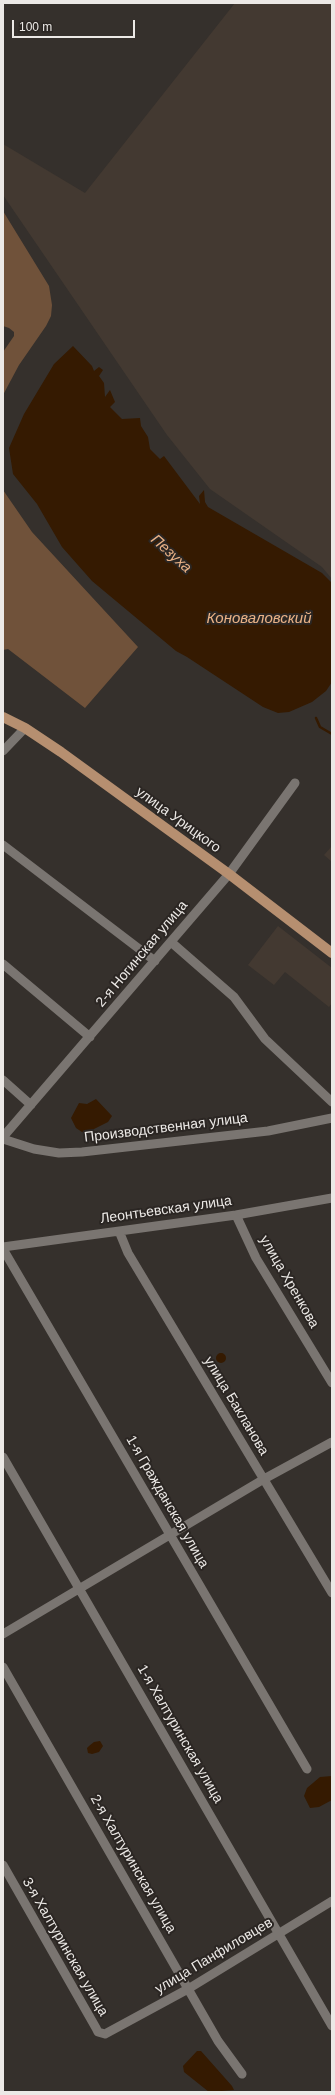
<!DOCTYPE html>
<html>
<head>
<meta charset="utf-8">
<style>
	body { margin:0 }
	#map { position:relative; width:335px; height:2095px; overflow:hidden; background:#35302c; font-family:Arial,sans-serif }
	canvas { display:block }
	.frame { position:absolute; inset:0; border:4px solid #ece9e6; pointer-events:none }
	.scale { position:absolute; left:12px; top:20px; width:123px; height:18px; box-sizing:border-box; border:2px solid #ece9e6; border-top:0; padding-left:5px; font-size:12px; line-height:14px; white-space:nowrap; color:#ece9e6; -webkit-text-stroke:3px #2b2623; paint-order:stroke }
</style>
</head>
<body>
<div id="map">
<canvas width="335" height="2095"></canvas>
<div class="frame"></div>
<div class="scale">100 m</div>
</div>
<script>
const context = document.querySelector('canvas').getContext('2d');
context.lineJoin = 'round';
function fill(path, color) { context.fillStyle = color; context.fill(path, 'evenodd'); }
const toPath = rows => new Path2D(rows.map(r => 'M' + r).join(''));
function trace(path, color, width, dash) { context.strokeStyle = color; context.lineWidth = width; context.lineCap = dash ? 'butt' : 'round'; context.setLineDash(dash || []); context.stroke(path); }
function label(font, color, halo, rows, align = 'center') {
  context.font = font + ' Arial,sans-serif'; context.lineWidth = 4; context.setLineDash([]); context.textBaseline = 'middle'; context.strokeStyle = halo; context.fillStyle = color; for (const [text, x, y, turn = 0] of rows) {
    context.save(); context.translate(x, y); context.rotate((+turn || 0) * Math.PI / 180); context.textAlign = isNaN(turn) ? turn : align; if (halo) context.strokeText(text, 0, 0); context.fillText(text, 0, 0); context.restore();
  }
}
fill(toPath([
	[235,3,332,3,332,579,322,567,210,489,167,435,3,195,3,144,85,193],
	[332,846,332,862,324,855],
	[278,926,332,968,332,1003,329,1007,285,972,274,985,248,965]
]), '#433931');
fill(toPath([
	[3,211,49,286,52,305,51,316,46,326,19,365,3,395,3,352,14,336,14,332,9,328,3,326],
	[3,490,32,532,138,647,85,708,8,649,3,650]
]), '#70523a');
fill(toPath([
	[73,346,92,366,94,371,99,367,103,370,99,376,104,383,105,397,110,390,115,402,110,407,122,419,140,418,141,426,148,437,150,449,160,459,164,456,200,504,199,496,204,490,205,502,208,507,322,573,332,583,332,682,326,691,312,702,289,712,278,713,263,707,187,657,176,651,92,581,62,547,37,504,13,474,9,448,24,414,54,364],
	[96,1099,112,1116,108,1122,92,1130,82,1132,76,1128,71,1118,79,1103,87,1104],
	'216 1358a5 5 0 1 1 10 0a5 5 0 1 1-10 0Z',
	[100,1741,103,1746,99,1752,92,1754,88,1753,87,1748,89,1746,94,1742],
	[332,1776,332,1800,319,1807,310,1808,304,1796,307,1788,320,1777],
	[197,2051,201,2051,232,2086,234,2090,209,2092,184,2072,183,2066]
]), '#351a01');
trace(toPath([
	[316,718,320,727,332,734]
]), '#351a01', 2.5);
trace(toPath([
	[3,751,25,728],
	[3,845,155,961],
	[171,942,234,997,265,1039,332,1102],
	[3,964,90,1037],
	[3,1080,31,1105],
	[3,1137,229,874,295,783],
	[3,1139,34,1149,59,1153,82,1152,268,1131,332,1118],
	[236,1215,256,1258,332,1383],
	[119,1231,128,1253,332,1593],
	[3,1247,236,1215,332,1198],
	[3,1249,307,1769],
	[3,1457,332,2026],
	[3,1634,264,1479,332,1442],
	[3,1667,218,2041,242,2074],
	[3,1865,96,2028,98,2032,105,2034,188,1989,332,1901]
]), '#7a7571', 9);
trace(toPath([
	[3,717,25,728,61,752,229,874,332,953]
]), '#b68f70', 10);
label('14px', '#ece9e6', '#2b2623', [
	["улица Урицкого",178,820,36],
	["2-я Ногинская улица",142,954,-50],
	["Производственная улица",166,1128,-7],
	["Леонтьевская улица",166,1210,-8],
	["улица Хренкова",289,1282,60],
	["улица Бакланова",236,1406,59],
	["1-я Гражданская улица",167,1502,60],
	["1-я Халтуринская улица",180,1734,60],
	["2-я Халтуринская улица",133,1864,60],
	["3-я Халтуринская улица",65,1947,60],
	["улица Панфиловцев",214,1956,-31]
]);
label('italic 15px', '#eab286', '#2b2623', [
	["Пезуха",171,554,42],
	["Коноваловский",259,619]
]);
</script>
</body>
</html>
